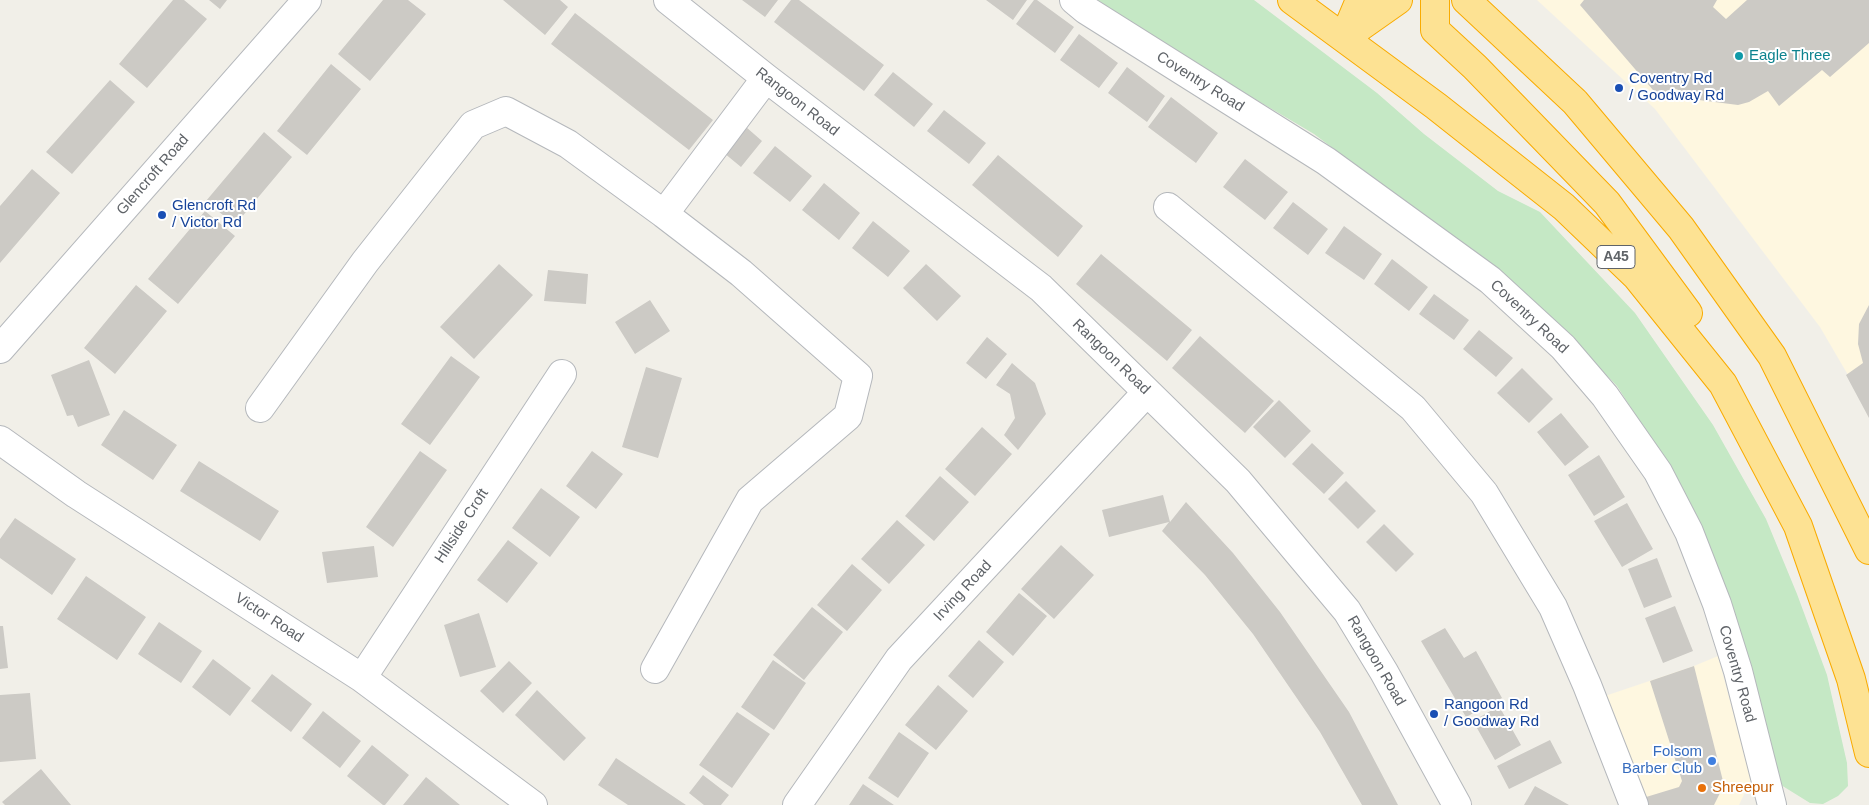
<!DOCTYPE html>
<html>
<head>
<meta charset="utf-8">
<style>
	body { margin:0 }
	canvas { display:block; background:#f1efe8 }
</style>
</head>
<body>
<canvas width="1869" height="805"></canvas>
<script>
const context = document.querySelector('canvas').getContext('2d');
context.lineJoin = 'round';
function fill(path, color) { context.fillStyle = color; context.fill(path, 'evenodd'); }
const toPath = rows => new Path2D(rows.map(r => 'M' + r).join(''));
function trace(path, color, width, dash) { context.strokeStyle = color; context.lineWidth = width; context.lineCap = dash ? 'butt' : 'round'; context.setLineDash(dash || []); context.stroke(path); }
function label(font, color, halo, rows, align = 'center') {
  context.font = font + ' Helvetica,sans-serif'; context.lineWidth = 4; context.setLineDash([]); context.textBaseline = 'middle'; context.strokeStyle = halo; context.fillStyle = color; for (const [text, x, y, turn = 0] of rows) {
    context.save(); context.translate(x, y); context.rotate((+turn || 0) * Math.PI / 180); context.textAlign = isNaN(turn) ? turn : align; if (halo) context.strokeText(text, 0, 0); context.fillText(text, 0, 0); context.restore();
  }
}
fill(toPath([
	[1537,0,1869,0,1869,411,1820,327,1655,109],
	[1718,656,1751,780,1739,805,1635,805,1590,701,1694,666]
]), '#fef7e0');
fill(toPath([
	[1098,0,1254,0,1377,93,1424,134,1498,191,1540,212,1635,313,1713,425,1766,519,1797,594,1827,675,1847,763,1848,786,1838,796,1823,804,1810,803,1781,785,1742,635,1709,548,1677,480,1617,386,1547,313,1469,250,1314,134,1142,32]
]), '#c5e8c5');
fill(toPath([
	[173,0,184,0,207,19,147,88,119,64],
	[209,0,227,0,220,9],
	[383,0,408,0,426,14,370,81,338,54],
	[503,0,560,0,568,7,545,35],
	[742,0,778,0,765,17],
	[791,0,799,0,884,65,864,91,774,22],
	[986,0,1027,0,1013,20],
	[1034,0,1037,0,1074,27,1055,53,1016,24],
	[1584,0,1717,0,1713,7,1726,19,1747,0,1869,0,1869,43,1830,77,1822,70,1779,106,1768,91,1749,102,1738,105,1699,100,1674,88,1659,97,1580,5],
	[575,13,713,120,689,150,551,44],
	[1079,34,1118,63,1099,88,1060,60],
	[331,64,361,89,307,155,277,131],
	[1127,67,1165,96,1147,122,1108,93],
	[893,72,933,104,914,127,874,95],
	[110,80,135,102,72,174,46,152],
	[1171,97,1218,133,1196,163,1148,127],
	[944,110,986,143,969,164,927,131],
	[746,127,762,141,741,167,724,153],
	[264,132,292,157,235,225,206,201],
	[775,146,812,176,790,202,753,173],
	[998,155,1083,226,1058,257,972,185],
	[1245,159,1288,192,1265,220,1223,187],
	[32,169,60,193,0,263,0,206],
	[824,183,860,213,839,240,802,210],
	[1293,202,1328,229,1308,255,1273,228],
	[205,211,235,236,178,304,148,279],
	[873,221,910,251,888,277,852,248],
	[1344,226,1382,254,1364,280,1325,253],
	[1101,254,1192,330,1167,361,1076,284],
	[1392,259,1428,287,1409,311,1374,284],
	[499,264,533,295,474,359,440,327],
	[926,264,961,296,937,321,903,288],
	[548,270,588,274,586,304,544,301],
	[136,285,167,311,115,374,84,348],
	[1434,294,1469,320,1454,340,1419,314],
	[650,300,670,331,635,354,615,322],
	[1869,305,1869,418,1846,375,1863,363,1858,344,1859,324],
	[1479,330,1513,358,1496,377,1463,349],
	[1200,336,1274,401,1245,433,1172,368],
	[987,337,1007,354,986,379,966,363],
	[451,356,480,377,430,445,401,424],
	[89,360,110,415,78,427,73,415,67,416,51,375],
	[1012,363,1035,383,1046,414,1018,450,1004,435,1015,418,1010,394,996,385],
	[646,367,682,378,658,458,622,447],
	[1522,368,1553,399,1529,423,1497,393],
	[1279,400,1311,431,1285,458,1253,427],
	[124,410,177,445,153,480,101,445],
	[1561,413,1589,447,1565,466,1537,432],
	[982,427,1012,454,975,496,945,469],
	[1312,443,1344,473,1324,494,1292,464],
	[420,451,447,470,393,547,366,527],
	[592,451,623,474,596,509,566,486],
	[1599,455,1625,497,1594,516,1568,475],
	[199,461,279,511,260,541,180,491],
	[940,476,969,502,934,541,905,516],
	[1346,481,1376,511,1358,529,1328,499],
	[541,488,580,517,550,557,512,528],
	[1163,495,1170,522,1186,502,1233,553,1280,612,1349,712,1398,805,1362,805,1320,732,1253,634,1205,575,1162,531,1169,522,1109,537,1102,510],
	[1627,503,1653,549,1622,567,1594,521],
	[15,518,76,559,52,595,0,558,0,539],
	[897,520,925,545,889,584,861,559],
	[1384,524,1414,554,1396,572,1366,542],
	[508,540,538,563,507,603,477,580],
	[1061,545,1094,575,1054,619,1021,589],
	[374,546,378,577,327,583,322,552],
	[1657,558,1672,597,1644,608,1628,569],
	[852,564,882,590,847,631,817,605],
	[86,576,146,617,117,660,57,619],
	[1019,593,1047,616,1013,656,986,632],
	[1675,606,1693,651,1663,663,1645,618],
	[812,607,843,632,804,680,773,655],
	[479,613,496,667,460,677,444,625],
	[159,622,202,651,181,683,138,654],
	[0,626,3,626,8,668,0,669],
	[1445,628,1464,658,1476,651,1502,698,1466,717,1421,641],
	[979,640,1004,662,973,698,948,676],
	[213,659,251,688,230,716,192,687],
	[773,660,806,683,774,730,741,707],
	[509,661,532,683,503,713,480,691],
	[1694,666,1724,785,1714,805,1635,805,1633,801,1679,787,1682,781,1650,681],
	[272,674,312,704,291,732,251,701],
	[938,685,968,711,936,750,905,725],
	[537,690,586,738,564,761,515,715],
	[30,693,36,759,0,762,0,695],
	[1499,706,1521,745,1495,760,1473,721],
	[323,711,361,741,340,768,302,738],
	[737,712,770,734,732,788,699,765],
	[899,732,929,753,898,798,868,778],
	[1550,740,1562,763,1509,789,1497,766],
	[372,745,409,775,385,805,383,805,347,776],
	[616,758,686,805,628,805,598,785],
	[41,769,71,805,5,805,2,802],
	[703,775,729,795,721,805,704,805,689,793],
	[426,777,460,805,403,805],
	[863,784,894,805,849,805],
	[1535,786,1569,805,1524,805]
]), '#cccac5');
const minor = toPath([
	[668,0,766,78,1041,288,1238,481,1347,611,1384,672,1457,805],
	[1074,0,1086,10,1326,161,1490,280,1563,347,1605,396,1658,472,1689,532,1717,604,1738,671,1772,805],
	[1168,207,1413,408,1484,493,1553,607,1587,685,1634,805],
	[0,349,307,0],
	[260,408,365,262,473,125,506,111,568,144,664,214,766,78],
	[0,440,76,494,362,678,533,805],
	[655,669,750,500,848,416,858,376,741,273,664,214],
	[362,678,562,374],
	[797,805,899,659,1147,392]
]);
const highway = toPath([
	[1292,0,1436,106,1564,207,1637,277,1723,384,1798,526,1851,679,1869,753],
	[1435,0,1435,30,1475,67,1607,203,1688,313],
	[1466,0,1575,102,1681,228,1772,356,1869,550],
	[1344,38,1398,0],
	[1344,38,1360,0]
]);
trace(minor, '#b5b8bc', 30);
trace(highway, '#f9ab00', 30);
trace(minor, '#fff', 28);
trace(highway, '#fde293', 28);
for (const [x, y, r, color] of [
	[1739,56,5,"#0f9aa8"],
	[1619,88,5,"#1a4fb4"],
	[162,215,5,"#1a4fb4"],
	[1434,714,5,"#1a4fb4"],
	[1712,761,5,"#3f7fe0"],
	[1702,788,5,"#e8710a"]
]) { const dot = new Path2D(); dot.arc(x, y, r, 0, 2 * Math.PI); context.fillStyle = color; context.fill(dot); trace(dot, '#fff', 2); }
for (const [x, y, w] of [
	[1616,257,38]
]) { const box = new Path2D(); box.roundRect(x - w / 2, y - 11.5, w, 23, 4); context.fillStyle = '#fff'; context.fill(box); trace(box, '#5f6368', 1); }
label('bold 14px', '#5f6368', null, [
	["A45",1616,257]
]);
label('15px', '#0d838f', '#fff', [
	["Eagle Three",1749,56]
], 'left');
label('15px', '#164399', '#fff', [
	["Coventry Rd",1629,79],
	["/ Goodway Rd",1629,96],
	["Glencroft Rd",172,206],
	["/ Victor Rd",172,223],
	["Rangoon Rd",1444,705],
	["/ Goodway Rd",1444,722]
], 'left');
label('15px', '#5f6368', '#fff', [
	["Coventry Road",1200,82,32],
	["Rangoon Road",797,102,38],
	["Glencroft Road",153,175,-49],
	["Coventry Road",1529,317,43],
	["Rangoon Road",1111,357,44],
	["Hillside Croft",462,526,-57],
	["Irving Road",963,591,-47],
	["Victor Road",269,618,33],
	["Rangoon Road",1376,661,60],
	["Coventry Road",1737,674,74]
]);
label('15px', '#366cbe', '#fff', [
	["Folsom",1702,752],
	["Barber Club",1702,769]
], 'right');
label('15px', '#c56008', '#fff', [
	["Shreepur",1712,788]
], 'left');
</script>
</body>
</html>
